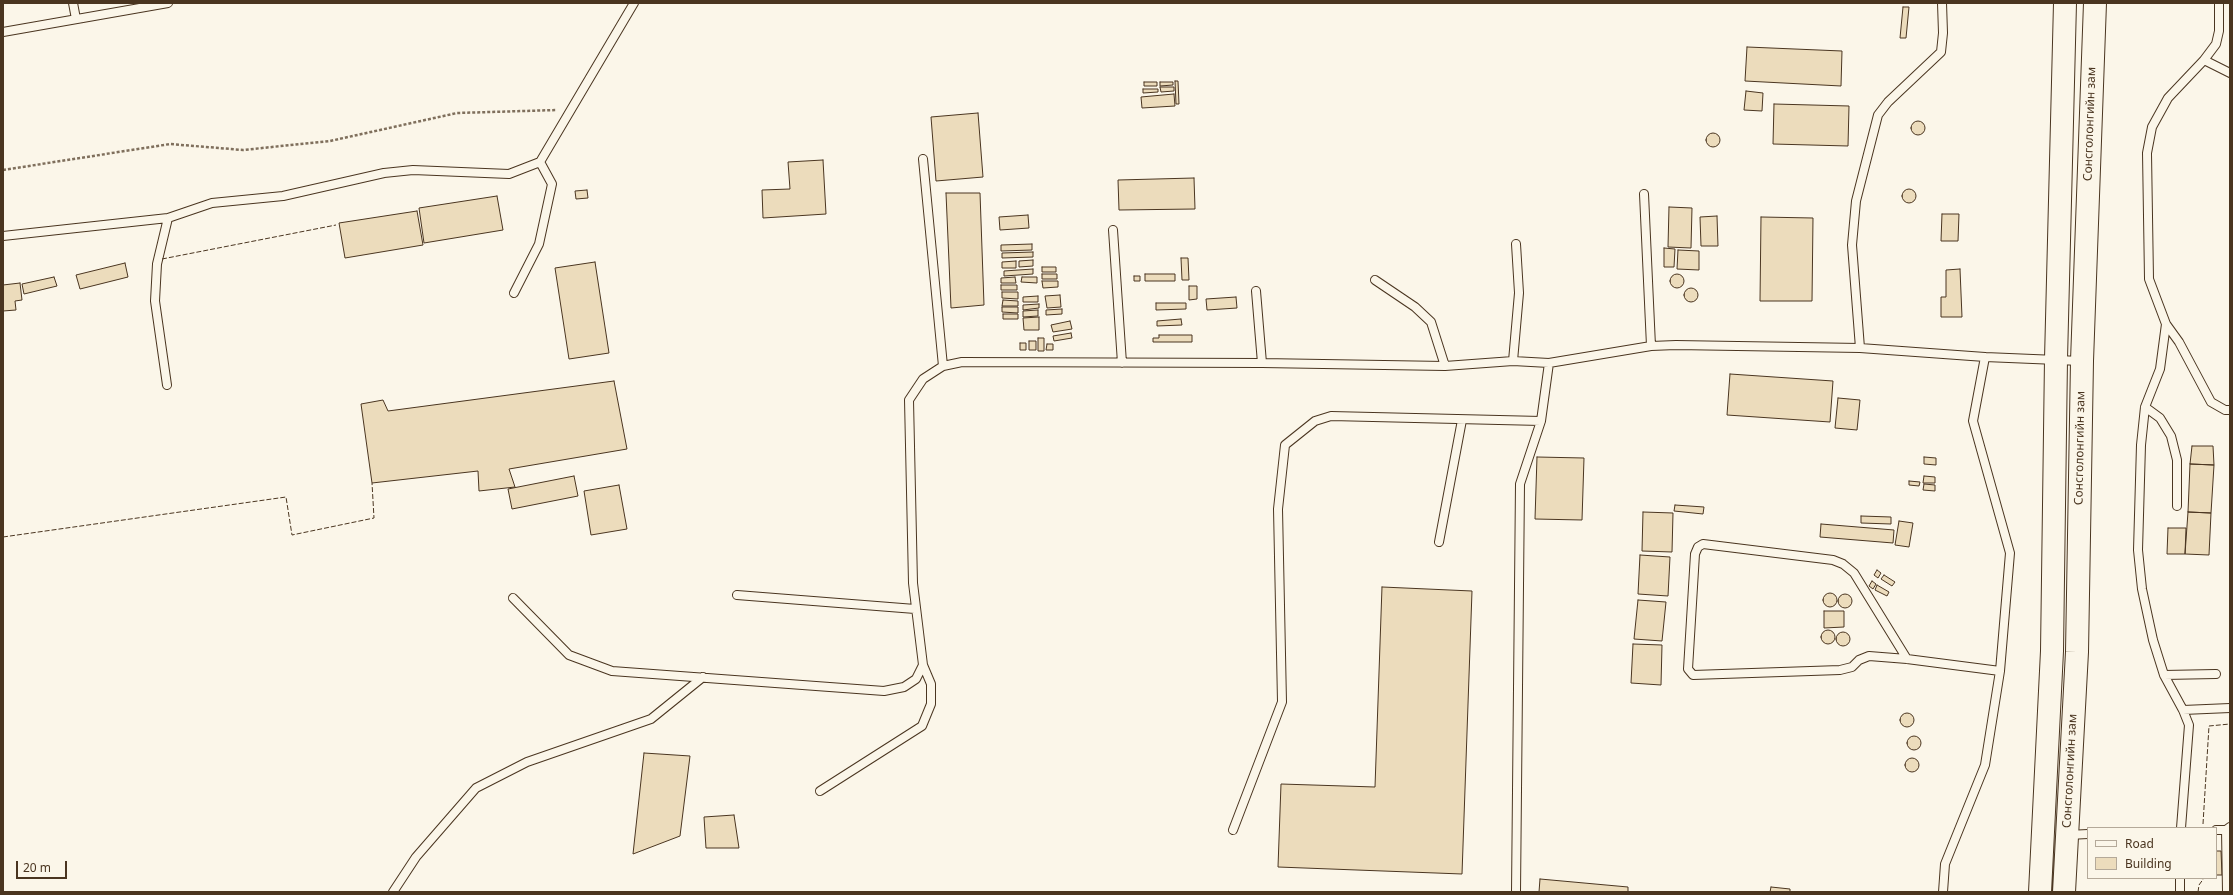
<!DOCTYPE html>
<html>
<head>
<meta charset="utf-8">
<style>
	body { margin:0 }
	#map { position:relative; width:2233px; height:895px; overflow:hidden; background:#fbf6e9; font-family:"Noto Sans",sans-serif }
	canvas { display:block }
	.frame { position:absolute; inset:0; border:4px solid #4a3520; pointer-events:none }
	.legend { position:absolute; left:2087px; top:827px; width:130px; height:52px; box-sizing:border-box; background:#fbf6e9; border:1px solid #b4a999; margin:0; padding:5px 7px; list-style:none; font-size:12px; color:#4a3520 }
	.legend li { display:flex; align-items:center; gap:8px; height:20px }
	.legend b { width:20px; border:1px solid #b4a999 }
	.scale { position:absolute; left:16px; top:861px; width:51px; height:18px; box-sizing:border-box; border:2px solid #4a3520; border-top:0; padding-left:5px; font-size:12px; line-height:14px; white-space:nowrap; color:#4a3520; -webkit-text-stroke:3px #fbf6e9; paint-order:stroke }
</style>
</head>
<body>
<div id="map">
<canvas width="2233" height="895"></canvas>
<div class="frame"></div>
<ul class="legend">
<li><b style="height:5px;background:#fbf6e9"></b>Road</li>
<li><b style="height:11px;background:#ecdcbc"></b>Building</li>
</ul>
<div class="scale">20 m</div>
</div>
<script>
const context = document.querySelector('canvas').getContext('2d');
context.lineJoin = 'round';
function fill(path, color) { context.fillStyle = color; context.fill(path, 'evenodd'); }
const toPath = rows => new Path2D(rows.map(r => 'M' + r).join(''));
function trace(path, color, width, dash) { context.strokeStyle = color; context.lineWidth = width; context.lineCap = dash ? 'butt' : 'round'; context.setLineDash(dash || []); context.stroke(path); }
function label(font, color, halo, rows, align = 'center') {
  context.font = font + ' "Noto Sans",sans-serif'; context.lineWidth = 3; context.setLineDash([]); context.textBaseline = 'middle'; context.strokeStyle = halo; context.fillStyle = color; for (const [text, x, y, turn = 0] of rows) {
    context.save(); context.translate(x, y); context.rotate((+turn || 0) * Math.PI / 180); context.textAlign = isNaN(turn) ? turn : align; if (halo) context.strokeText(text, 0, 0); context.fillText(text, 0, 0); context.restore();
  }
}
const building = toPath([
	[1903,7,1909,7,1906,38,1900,38,1903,7],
	[1747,47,1842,51,1841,86,1745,81,1747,47],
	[1175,81,1178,81,1179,104,1176,104,1175,81],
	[1144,82,1157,82,1157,86,1144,86,1144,82],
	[1160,82,1173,82,1173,85,1160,86,1160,82],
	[1160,87,1174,87,1174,91,1161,92,1160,87],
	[1143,89,1158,89,1158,92,1143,93,1143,89],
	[1746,91,1763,93,1762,111,1744,110,1746,91],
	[1174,94,1175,106,1142,108,1141,97,1174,94],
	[1774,104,1849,106,1848,146,1773,144,1774,104],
	[978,113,983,177,936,181,931,117,978,113],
	'1911 128a7 7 0 1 1 14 0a7 7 0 1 1-14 0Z',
	'1706 140a7 7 0 1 1 14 0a7 7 0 1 1-14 0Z',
	[823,160,826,214,763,218,762,190,790,189,788,162,823,160],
	[1194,178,1195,209,1119,210,1118,180,1194,178],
	'1902 196a7 7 0 1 1 14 0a7 7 0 1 1-14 0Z',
	[587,190,588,198,576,199,575,191,587,190],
	[946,193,980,193,984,305,951,308,946,193],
	[497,196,503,230,424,243,419,208,497,196],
	[1669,207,1692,208,1691,248,1668,247,1669,207],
	[417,211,423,245,345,258,339,223,417,211],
	[1942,214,1959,214,1958,241,1941,241,1942,214],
	[1028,215,1029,228,1000,230,999,217,1028,215],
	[1717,216,1718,246,1701,246,1700,217,1717,216],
	[1761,217,1813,218,1812,301,1760,301,1761,217],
	[1032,244,1032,250,1001,251,1001,245,1032,244],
	[1664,248,1675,249,1674,267,1664,267,1664,248],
	[1678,250,1699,251,1699,270,1677,269,1678,250],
	[1033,252,1033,257,1002,258,1002,253,1033,252],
	[1181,258,1188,258,1189,280,1182,280,1181,258],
	[1033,260,1033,266,1019,267,1019,261,1033,260],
	[1016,261,1016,268,1002,268,1002,262,1016,261],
	[595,262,609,353,569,359,555,268,595,262],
	[125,263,128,277,80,289,76,275,125,263],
	[1042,267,1056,267,1056,272,1042,272,1042,267],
	[1033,269,1033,274,1004,276,1004,271,1033,269],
	[1960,269,1962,317,1941,317,1941,297,1946,297,1946,270,1960,269],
	'1670 281a7 7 0 1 1 14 0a7 7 0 1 1-14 0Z',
	[1042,274,1057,274,1057,279,1042,279,1042,274],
	[1145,274,1175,274,1175,281,1145,281,1145,274],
	[1134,276,1140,276,1140,281,1134,281,1134,276],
	[54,277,57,286,24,294,22,284,54,277],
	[1015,277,1016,283,1001,283,1001,278,1015,277],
	[1022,277,1037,277,1037,283,1021,282,1022,277],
	[1042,281,1058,281,1058,287,1043,288,1042,281],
	[20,283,22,300,15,301,16,310,3,311,3,285,20,283],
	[1001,285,1017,285,1017,290,1001,290,1001,285],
	[1189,286,1197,286,1197,299,1189,300,1189,286],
	'1684 295a7 7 0 1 1 14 0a7 7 0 1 1-14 0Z',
	[1002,292,1018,292,1018,299,1002,298,1002,292],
	[1060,295,1061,307,1047,308,1045,296,1060,295],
	[1038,296,1038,302,1023,302,1023,297,1038,296],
	[1236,297,1237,308,1207,310,1206,299,1236,297],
	[1003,300,1018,301,1018,306,1002,306,1003,300],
	[1156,303,1186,303,1186,309,1156,310,1156,303],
	[1039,304,1039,308,1023,310,1023,305,1039,304],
	[1002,307,1018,307,1018,313,1002,312,1002,307],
	[1062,309,1062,314,1046,315,1046,310,1062,309],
	[1038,310,1038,316,1023,317,1023,311,1038,310],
	[1003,314,1018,314,1018,319,1003,319,1003,314],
	[1039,317,1039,330,1024,330,1023,318,1039,317],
	[1181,319,1182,325,1157,326,1157,321,1181,319],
	[1070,321,1072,329,1053,332,1051,325,1070,321],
	[1071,333,1072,338,1054,341,1053,336,1071,333],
	[1159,335,1192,335,1192,342,1153,342,1153,338,1159,338,1159,335],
	[1038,338,1044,338,1044,351,1038,351,1038,338],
	[1029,341,1036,341,1036,350,1029,350,1029,341],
	[1020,343,1026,343,1026,350,1020,350,1020,343],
	[1047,344,1053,344,1053,350,1046,350,1047,344],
	[1730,374,1833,381,1830,422,1727,415,1730,374],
	[614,381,627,449,509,469,515,487,479,491,478,471,372,483,361,404,383,400,388,411,614,381],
	[1838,398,1860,400,1857,430,1835,428,1838,398],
	[2192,446,2213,446,2214,465,2190,464,2192,446],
	[1537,457,1584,458,1582,520,1535,519,1537,457],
	[1924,457,1936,458,1936,465,1924,464,1924,457],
	[2190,464,2214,465,2211,513,2188,512,2190,464],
	[574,476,578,496,512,509,508,489,574,476],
	[1924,476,1935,477,1935,483,1923,483,1924,476],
	[1909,481,1920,482,1919,486,1909,485,1909,481],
	[1924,484,1935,485,1935,491,1923,490,1924,484],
	[619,485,627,529,591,535,584,491,619,485],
	[1675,505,1704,507,1703,514,1674,511,1675,505],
	[1643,512,1673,513,1672,552,1642,551,1643,512],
	[2188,512,2211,513,2209,555,2185,554,2188,512],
	[1861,516,1891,517,1891,524,1861,523,1861,516],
	[1899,521,1913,523,1909,547,1895,545,1899,521],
	[1821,524,1894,530,1893,543,1820,537,1821,524],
	[2168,528,2186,528,2185,554,2167,554,2168,528],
	[1640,555,1670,557,1668,596,1638,594,1640,555],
	[1877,570,1881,573,1878,578,1874,575,1877,570],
	[1884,575,1895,582,1892,586,1881,579,1884,575],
	[1872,581,1876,584,1873,589,1869,586,1872,581],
	[1877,585,1889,592,1887,596,1875,590,1877,585],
	[1382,587,1472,591,1462,874,1278,867,1281,784,1375,787,1382,587],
	'1823 600a7 7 0 1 1 14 0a7 7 0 1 1-14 0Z',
	'1838 601a7 7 0 1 1 14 0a7 7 0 1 1-14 0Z',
	[1638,600,1666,602,1662,641,1634,639,1638,600],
	[1824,611,1844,611,1844,627,1824,628,1824,611],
	'1821 637a7 7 0 1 1 14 0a7 7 0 1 1-14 0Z',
	'1836 639a7 7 0 1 1 14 0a7 7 0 1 1-14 0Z',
	[1633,644,1662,645,1661,685,1631,683,1633,644],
	'1900 720a7 7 0 1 1 14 0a7 7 0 1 1-14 0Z',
	'1907 743a7 7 0 1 1 14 0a7 7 0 1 1-14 0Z',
	[644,753,690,756,680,836,633,854,644,753],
	'1905 765a7 7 0 1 1 14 0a7 7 0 1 1-14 0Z',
	[734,815,739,848,706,848,704,817,734,815],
	[2216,851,2221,851,2222,875,2216,875,2216,851],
	[1540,879,1628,887,1628,892,1539,892,1540,879],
	[1771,887,1790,889,1790,892,1770,892,1771,887]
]);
fill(building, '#ecdcbc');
trace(building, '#4a3520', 1);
const lane = toPath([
	[73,3,76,19],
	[3,32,168,3],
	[2204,60,2216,44,2219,31,2219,3],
	[2230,73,2204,60,2168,98,2152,127,2147,153,2149,279,2166,324,2179,342,2211,402,2225,410,2230,410],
	[923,159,943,366],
	[1644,194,1651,346],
	[1113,230,1122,363],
	[3,236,168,218,212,203,283,196,384,173,413,170,509,174,540,162,634,3],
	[1375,280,1415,307,1431,322,1445,366],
	[1256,291,1262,363],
	[514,293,539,244,552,184,540,162],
	[2166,324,2160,369,2145,407,2141,445,2138,550,2142,589,2153,640,2164,675,2183,710,2189,725,2181,828],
	[1860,348,1852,245,1856,201,1878,115,1888,102,1941,52,1943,33,1942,3],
	[1513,361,1519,293,1516,244],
	[167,385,155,301,157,264,168,218],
	[2145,407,2160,418,2171,436,2177,460,2177,506],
	[1439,542,1462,420],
	[737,595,915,609],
	[513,598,569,655,612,671,884,691,904,687,916,679,923,665,913,583,909,400,923,379,943,366,962,362,1262,363,1445,366,1513,361,1549,363,1651,346,1676,345,1860,348,1985,357,2081,361],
	[1907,659,1854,573,1843,564,1833,560,1703,544,1698,547,1695,554,1688,669,1693,675,1840,670,1852,667,1859,660,1869,656,1907,659,2000,671],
	[2164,675,2216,674],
	[2183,710,2230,708],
	[820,791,922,726,931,704,931,684,923,665],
	[1233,830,1282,702,1278,509,1285,445,1315,421,1331,416,1541,421],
	[2216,830,2226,830,2230,827],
	[2226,830,2227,892],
	[2068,835,2088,834],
	[393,892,416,857,476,788,527,762,651,719,703,677],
	[1516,892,1520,484,1541,421,1549,363],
	[1943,892,1945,864,1985,765,2000,671,2010,553,1973,421,1985,357],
	[2180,892,2180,878]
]);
const primary = toPath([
	[2040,892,2052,651,2056,359,2065,3],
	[2064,892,2077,652,2082,361,2095,3]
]);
trace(lane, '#4a3520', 10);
trace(primary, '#4a3520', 24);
trace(toPath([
	[3,170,170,144,243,150,330,141,457,113,557,110]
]), '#7f6f5c', 2.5, [3, 2]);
trace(lane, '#fbf6e9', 8);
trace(primary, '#fbf6e9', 22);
trace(toPath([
	[162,259,336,225],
	[3,537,286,497,292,535,374,518,372,483],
	[2203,824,2209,726,2230,724],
	[2198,892,2199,885,2204,878]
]), '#4a3520', 1, [5, 2]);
label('12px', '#4a3520', '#fbf6e9', [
	["Сонсголонгийн зам",2090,124,-88],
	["Сонсголонгийн зам",2080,448,-89],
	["Сонсголонгийн зам",2070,771,-87]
]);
</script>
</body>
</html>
